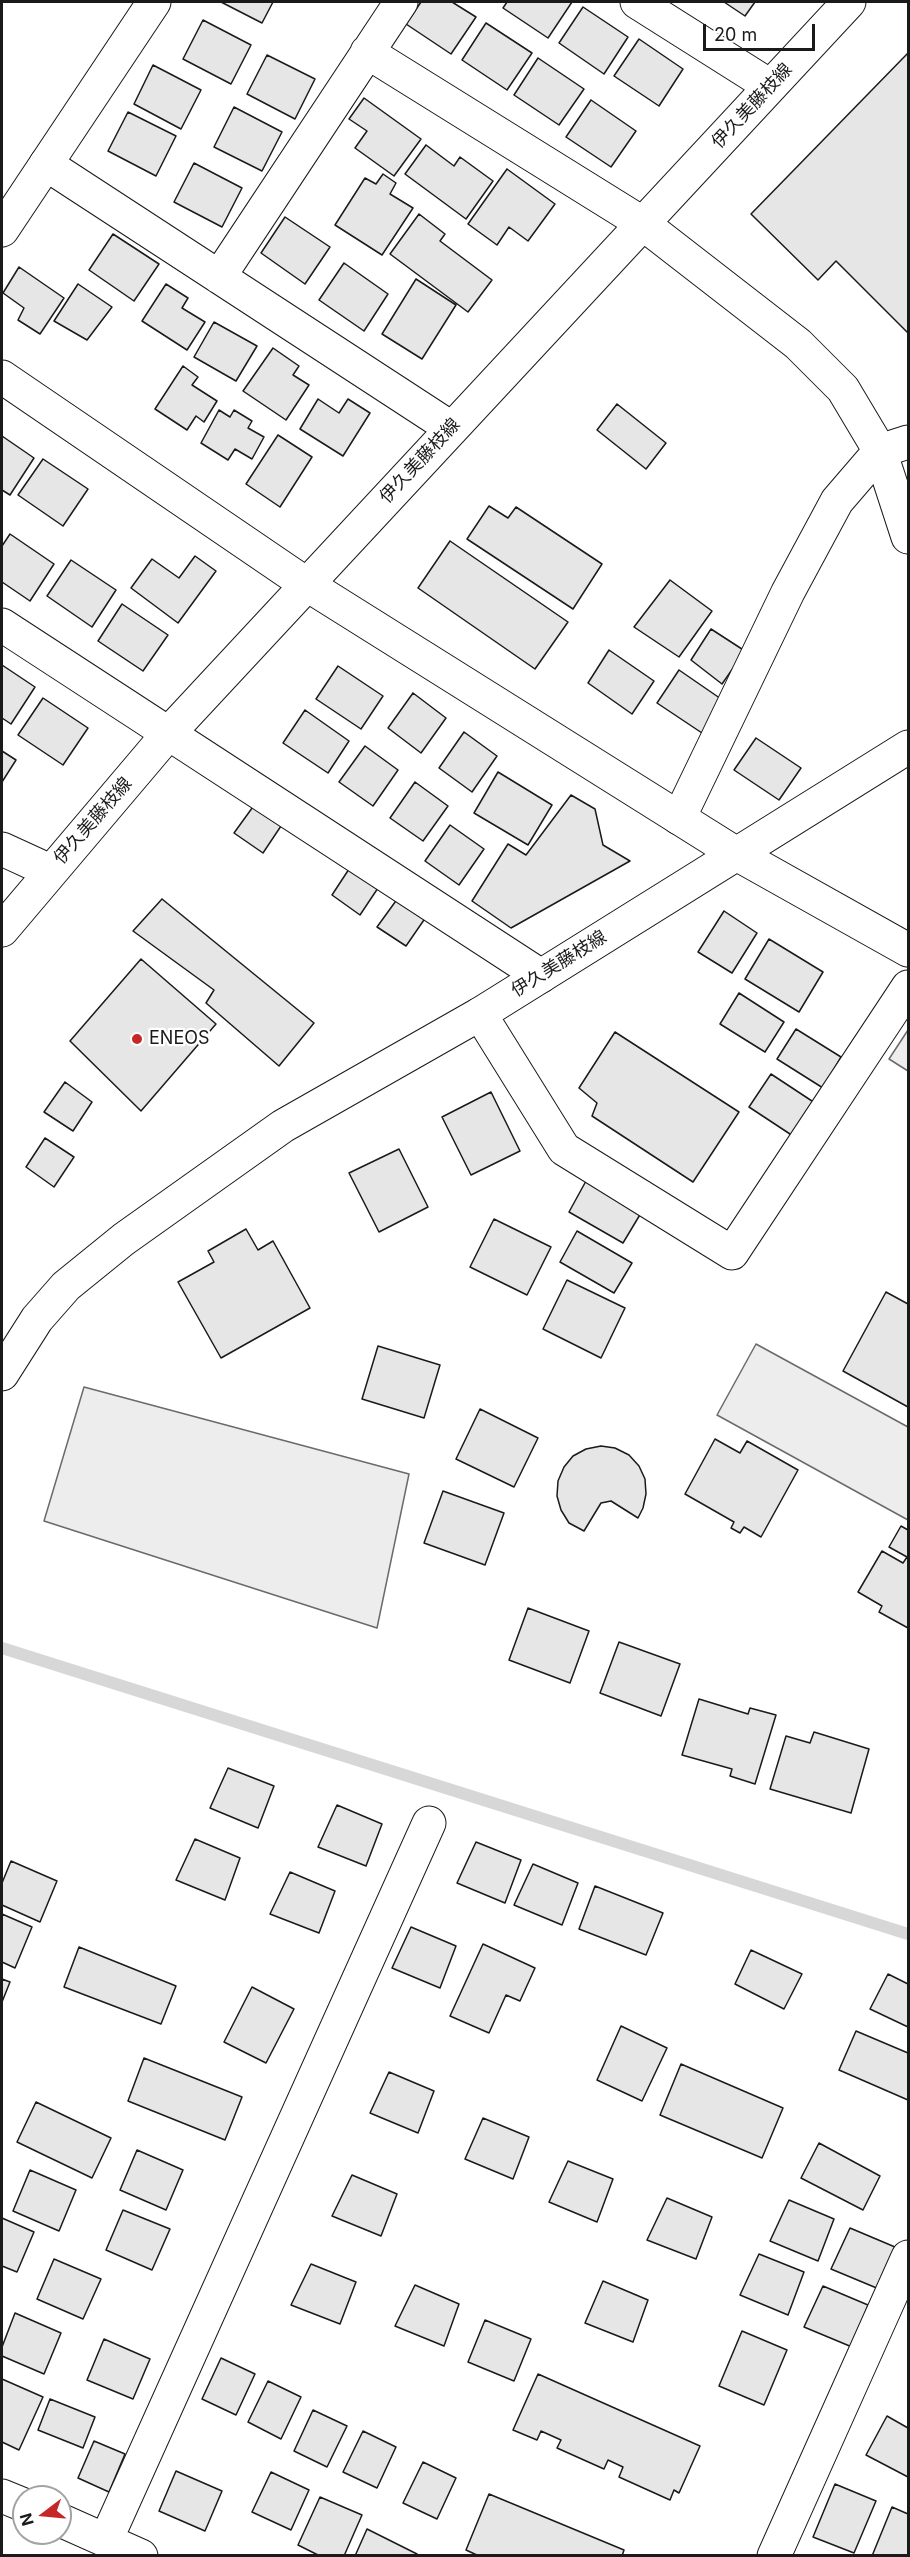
<!DOCTYPE html>
<html>
<head>
<meta charset="utf-8">
<style>
	body { margin:0 }
	#map { position:relative; width:910px; height:2557px; overflow:hidden; background:#fff; font-family:Inter,sans-serif }
	canvas { display:block }
	.frame { position:absolute; inset:0; border:3px solid #1a1a1a; pointer-events:none }
	.north { position:absolute; left:12px; top:2485px; width:60px; height:60px; box-sizing:border-box; background:#fff; border:2px solid #a3a3a3; border-radius:50%; rotate:254deg; font-size:16px; font-weight:700; line-height:24px; text-align:center; color:#1a1a1a }
	.north::after { content:''; display:block; margin:auto; width:21px; height:27px; background:#c62828; clip-path:polygon(50% 0,100% 100%,50% 72%,0 100%) }
	.scale { position:absolute; left:703px; top:24px; width:112px; height:27px; box-sizing:border-box; border:3px solid #1a1a1a; border-top:0; padding-left:8px; font-size:18px; line-height:21px; white-space:nowrap; color:#1a1a1a; -webkit-text-stroke:4px #fff; paint-order:stroke }
</style>
</head>
<body>
<div id="map">
<canvas width="910" height="2557"></canvas>
<div class="frame"></div>
<div class="north">N</div>
<div class="scale">20 m</div>
</div>
<script>
const context = document.querySelector('canvas').getContext('2d');
context.lineJoin = 'round';
function fill(path, color) { context.fillStyle = color; context.fill(path, 'evenodd'); }
const toPath = rows => new Path2D(rows.map(r => 'M' + r).join(''));
function trace(path, color, width, dash) { context.strokeStyle = color; context.lineWidth = width; context.lineCap = dash ? 'butt' : 'round'; context.setLineDash(dash || []); context.stroke(path); }
function label(font, color, halo, rows, align = 'center') {
  context.font = font + ' Inter,"Noto Sans JP",sans-serif'; context.lineWidth = 4.5; context.setLineDash([]); context.textBaseline = 'middle'; context.strokeStyle = halo; context.fillStyle = color; for (const [text, x, y, turn = 0] of rows) {
    context.save(); context.translate(x, y); context.rotate((+turn || 0) * Math.PI / 180); context.textAlign = isNaN(turn) ? turn : align; if (halo) context.strokeText(text, 0, 0); context.fillText(text, 0, 0); context.restore();
  }
}
const built = toPath([
	[908,1030,908,1071,889,1059,908,1030],
	[756,1344,908,1427,908,1520,717,1415,756,1344],
	[84,1387,409,1474,377,1628,44,1521,84,1387]
]);
fill(built, '#ededed');
trace(built, '#6a6a6a', 1.5);
trace(toPath([
	[2,1648,908,1934]
]), '#d7d7d7', 12);
const building = toPath([
	[221,2,273,2,262,23,221,2],
	[421,2,452,2,476,17,451,54,406,24,421,2],
	[507,2,572,2,548,38,503,8,507,2],
	[724,2,755,2,745,16,724,2],
	[583,7,628,37,604,74,559,43,583,7],
	[203,20,251,45,231,84,183,59,203,20],
	[486,23,532,53,507,90,462,60,486,23],
	[639,39,683,69,659,106,614,76,639,39],
	[908,53,908,333,836,261,818,280,751,214,908,53],
	[267,55,315,79,295,119,247,94,267,55],
	[538,58,584,89,559,125,514,95,538,58],
	[153,65,201,90,181,129,134,104,153,65],
	[364,98,421,139,394,176,355,148,367,131,349,119,364,98],
	[591,100,636,131,611,167,566,137,591,100],
	[234,107,282,132,262,171,214,147,234,107],
	[128,112,176,136,156,176,108,151,128,112],
	[426,145,454,166,460,157,493,181,466,219,405,174,426,145],
	[194,163,242,188,222,227,174,202,194,163],
	[507,169,555,204,528,241,509,227,497,245,468,224,507,169],
	[383,174,396,183,390,194,413,208,382,255,335,225,365,178,376,184,383,174],
	[419,214,445,234,440,241,492,280,468,312,390,254,419,214],
	[285,217,330,247,305,284,261,253,285,217],
	[113,234,159,264,134,301,89,270,113,234],
	[344,263,388,294,364,331,319,300,344,263],
	[19,267,64,298,40,334,18,320,24,308,3,293,19,267],
	[416,279,456,305,422,359,382,334,416,279],
	[78,284,112,307,87,340,54,321,78,284],
	[166,284,188,298,182,308,205,322,187,350,142,321,166,284],
	[214,322,257,346,236,381,194,357,214,322],
	[273,348,299,366,293,375,309,385,286,420,243,391,273,348],
	[183,366,198,377,192,385,217,401,204,422,196,416,187,430,155,409,183,366],
	[318,399,339,413,348,399,370,413,343,456,300,429,318,399],
	[617,404,666,443,646,469,597,430,617,404],
	[219,410,230,417,234,410,252,421,248,428,264,437,252,459,235,449,228,460,201,443,219,410],
	[278,435,312,457,280,507,246,484,278,435],
	[2,436,34,458,10,495,2,490,2,436],
	[43,459,88,489,63,526,18,495,43,459],
	[489,506,508,518,516,507,602,564,573,609,467,539,489,506],
	[10,534,54,564,30,601,2,582,2,546,10,534],
	[450,541,568,622,535,669,418,588,450,541],
	[195,556,216,571,178,623,131,588,152,559,179,578,195,556],
	[71,560,116,590,92,627,47,596,71,560],
	[670,580,712,611,679,657,634,627,670,580],
	[122,604,168,635,143,671,98,641,122,604],
	[711,629,745,651,722,684,691,660,711,629],
	[609,650,654,681,632,714,588,683,609,650],
	[2,665,35,687,11,724,2,718,2,665],
	[338,666,383,696,361,729,316,699,338,666],
	[679,670,724,701,702,733,657,703,679,670],
	[413,693,446,718,421,753,388,728,413,693],
	[43,698,88,728,63,765,18,735,43,698],
	[305,710,349,741,328,773,283,743,305,710],
	[464,732,497,756,472,792,439,768,464,732],
	[756,738,801,768,779,800,734,770,756,738],
	[365,746,398,770,373,806,339,782,365,746],
	[2,751,16,760,2,782,2,751],
	[498,772,552,805,528,845,474,813,498,772],
	[415,782,448,806,423,841,390,818,415,782],
	[571,795,595,809,603,845,630,861,511,928,472,901,508,844,526,855,571,795],
	[255,804,283,823,263,853,234,833,255,804],
	[450,825,484,849,459,885,425,861,450,825],
	[351,866,380,885,360,915,332,895,351,866],
	[398,898,426,917,406,946,377,927,398,898],
	[162,899,314,1023,279,1066,206,1003,214,990,133,931,162,899],
	[724,911,757,933,732,973,698,952,724,911],
	[769,939,823,972,799,1012,745,979,769,939],
	[141,959,216,1024,141,1111,70,1041,141,959],
	[739,993,784,1022,765,1052,720,1024,739,993],
	[796,1029,841,1057,823,1088,777,1059,796,1029],
	[615,1032,739,1112,693,1182,592,1116,597,1103,579,1088,615,1032],
	[771,1074,815,1103,793,1136,749,1107,771,1074],
	[65,1082,92,1102,73,1131,44,1112,65,1082],
	[491,1092,520,1151,471,1175,442,1117,491,1092],
	[45,1138,74,1157,54,1187,26,1167,45,1138],
	[399,1149,428,1207,379,1232,349,1173,399,1149],
	[586,1181,641,1213,623,1243,569,1212,586,1181],
	[494,1219,551,1247,527,1295,470,1267,494,1219],
	[246,1229,258,1250,273,1241,310,1308,221,1358,178,1282,214,1262,208,1251,246,1229],
	[577,1231,632,1263,614,1293,560,1262,577,1231],
	[567,1280,625,1308,601,1358,543,1329,567,1280],
	[886,1292,908,1304,908,1407,843,1371,886,1292],
	[378,1346,440,1365,424,1418,362,1399,378,1346],
	[480,1409,538,1438,514,1487,456,1459,480,1409],
	[715,1439,740,1453,747,1441,798,1470,761,1537,744,1527,740,1533,731,1528,734,1522,685,1494,715,1439],
	[601,1446,615,1448,629,1455,639,1466,645,1479,646,1494,643,1508,638,1518,611,1501,601,1503,584,1531,569,1523,561,1510,557,1496,558,1481,564,1467,573,1456,586,1449,601,1446],
	[443,1491,504,1513,485,1565,424,1543,443,1491],
	[901,1526,908,1530,908,1628,879,1612,882,1606,858,1592,882,1551,903,1563,907,1557,889,1547,901,1526],
	[528,1608,589,1631,570,1683,509,1660,528,1608],
	[619,1642,680,1664,661,1716,600,1693,619,1642],
	[699,1699,748,1714,750,1708,776,1715,755,1784,730,1776,732,1769,682,1755,699,1699],
	[814,1732,869,1749,851,1813,770,1789,786,1736,810,1743,814,1732],
	[228,1768,274,1786,258,1828,210,1808,228,1768],
	[337,1805,382,1824,366,1866,318,1847,337,1805],
	[195,1839,240,1858,225,1900,176,1880,195,1839],
	[476,1842,521,1860,505,1903,457,1883,476,1842],
	[11,1861,57,1881,40,1922,2,1905,2,1883,11,1861],
	[533,1864,578,1883,562,1925,514,1905,533,1864],
	[290,1872,335,1891,319,1933,270,1914,290,1872],
	[595,1886,663,1913,646,1955,579,1929,595,1886],
	[2,1914,32,1927,15,1968,2,1962,2,1914],
	[411,1927,456,1946,440,1988,392,1968,411,1927],
	[483,1944,535,1968,520,2001,506,1995,489,2033,450,2016,483,1944],
	[79,1947,176,1986,161,2024,64,1987,79,1947],
	[751,1950,802,1974,784,2009,735,1984,751,1950],
	[888,1974,908,1984,908,2027,870,2009,888,1974],
	[2,1979,10,1982,2,2002,2,1979],
	[252,1987,294,2009,266,2063,224,2042,252,1987],
	[621,2026,667,2048,642,2101,597,2080,621,2026],
	[856,2031,908,2053,908,2100,839,2070,856,2031],
	[144,2058,242,2097,225,2140,128,2101,144,2058],
	[681,2064,783,2108,762,2158,660,2115,681,2064],
	[389,2072,434,2091,418,2133,370,2113,389,2072],
	[36,2102,111,2138,92,2178,17,2142,36,2102],
	[483,2118,529,2137,513,2179,465,2159,483,2118],
	[819,2143,880,2176,863,2210,801,2178,819,2143],
	[137,2150,183,2170,166,2210,120,2190,137,2150],
	[568,2161,613,2179,597,2222,549,2202,568,2161],
	[30,2170,76,2190,59,2231,13,2211,30,2170],
	[352,2175,397,2194,381,2236,332,2216,352,2175],
	[667,2198,712,2217,696,2259,647,2240,667,2198],
	[789,2200,834,2219,818,2261,770,2241,789,2200],
	[123,2210,170,2229,152,2270,106,2250,123,2210],
	[2,2218,34,2232,17,2272,2,2266,2,2218],
	[850,2228,895,2247,879,2289,831,2269,850,2228],
	[759,2254,804,2272,788,2315,740,2295,759,2254],
	[54,2259,101,2279,83,2319,37,2299,54,2259],
	[311,2264,356,2282,340,2324,291,2305,311,2264],
	[603,2281,648,2300,633,2342,585,2323,603,2281],
	[415,2285,459,2304,444,2346,395,2326,415,2285],
	[823,2286,868,2305,852,2347,804,2327,823,2286],
	[15,2313,61,2333,44,2374,2,2356,2,2347,15,2313],
	[485,2320,531,2339,514,2381,468,2362,485,2320],
	[742,2331,787,2350,764,2405,719,2386,742,2331],
	[104,2339,150,2359,133,2399,87,2380,104,2339],
	[221,2358,255,2374,236,2415,202,2399,221,2358],
	[538,2374,700,2446,679,2493,674,2490,670,2500,619,2477,623,2467,608,2460,604,2469,557,2448,561,2440,541,2431,537,2440,513,2430,538,2374],
	[2,2379,43,2397,19,2450,2,2442,2,2379],
	[268,2381,301,2397,281,2439,248,2422,268,2381],
	[50,2399,95,2417,83,2448,38,2430,50,2399],
	[313,2410,347,2426,327,2467,294,2451,313,2410],
	[887,2416,908,2428,908,2477,866,2455,887,2416],
	[363,2431,396,2447,377,2488,343,2472,363,2431],
	[94,2441,125,2454,109,2492,78,2478,94,2441],
	[423,2462,456,2478,437,2519,403,2503,423,2462],
	[176,2471,222,2491,205,2531,159,2511,176,2471],
	[271,2472,309,2490,291,2530,252,2512,271,2472],
	[835,2484,876,2501,854,2553,813,2537,835,2484],
	[489,2494,624,2550,622,2556,479,2556,466,2550,489,2494],
	[320,2497,362,2515,344,2556,320,2556,298,2545,320,2497],
	[892,2507,908,2514,908,2556,872,2556,892,2507],
	[367,2529,417,2554,417,2556,355,2556,367,2529]
]);
fill(building, '#e6e6e6');
trace(building, '#1a1a1a', 1.5);
const street = toPath([
	[637,2,770,86],
	[367,52,642,223,798,344,843,389,880,451,908,537],
	[46,164,451,428],
	[219,277,401,2],
	[2,625,541,976],
	[679,818,788,592,837,501,880,451,908,442],
	[2,849,50,871],
	[480,1014,564,1149,732,1253,908,987],
	[2,2496,24,2505],
	[60,2520,141,2556],
	[106,2540,429,1823],
	[774,2556,908,2257]
]);
const secondary = toPath([
	[2,230,154,2],
	[2,377,306,584,735,853,908,950],
	[2,930,168,734,849,2],
	[2,1374,37,1319,66,1286,124,1239,283,1126,480,1014,908,747]
]);
trace(street, '#1a1a1a', 35);
trace(secondary, '#1a1a1a', 35);
trace(street, '#fff', 33);
trace(secondary, '#fff', 33);
for (const [x, y, r, color] of [
	[137,1039,6,"#c62828"]
]) { const dot = new Path2D(); dot.arc(x, y, r, 0, 2 * Math.PI); context.fillStyle = color; context.fill(dot); trace(dot, '#fff', 2); }
label('18px', '#1a1a1a', '#fff', [
	["伊久美藤枝線",752,106,-47],
	["伊久美藤枝線",420,461,-47],
	["伊久美藤枝線",93,821,-49],
	["伊久美藤枝線",559,964,-32]
]);
label('18px', '#1a1a1a', '#fff', [
	["ENEOS",149,1039]
], 'left');
</script>
</body>
</html>
